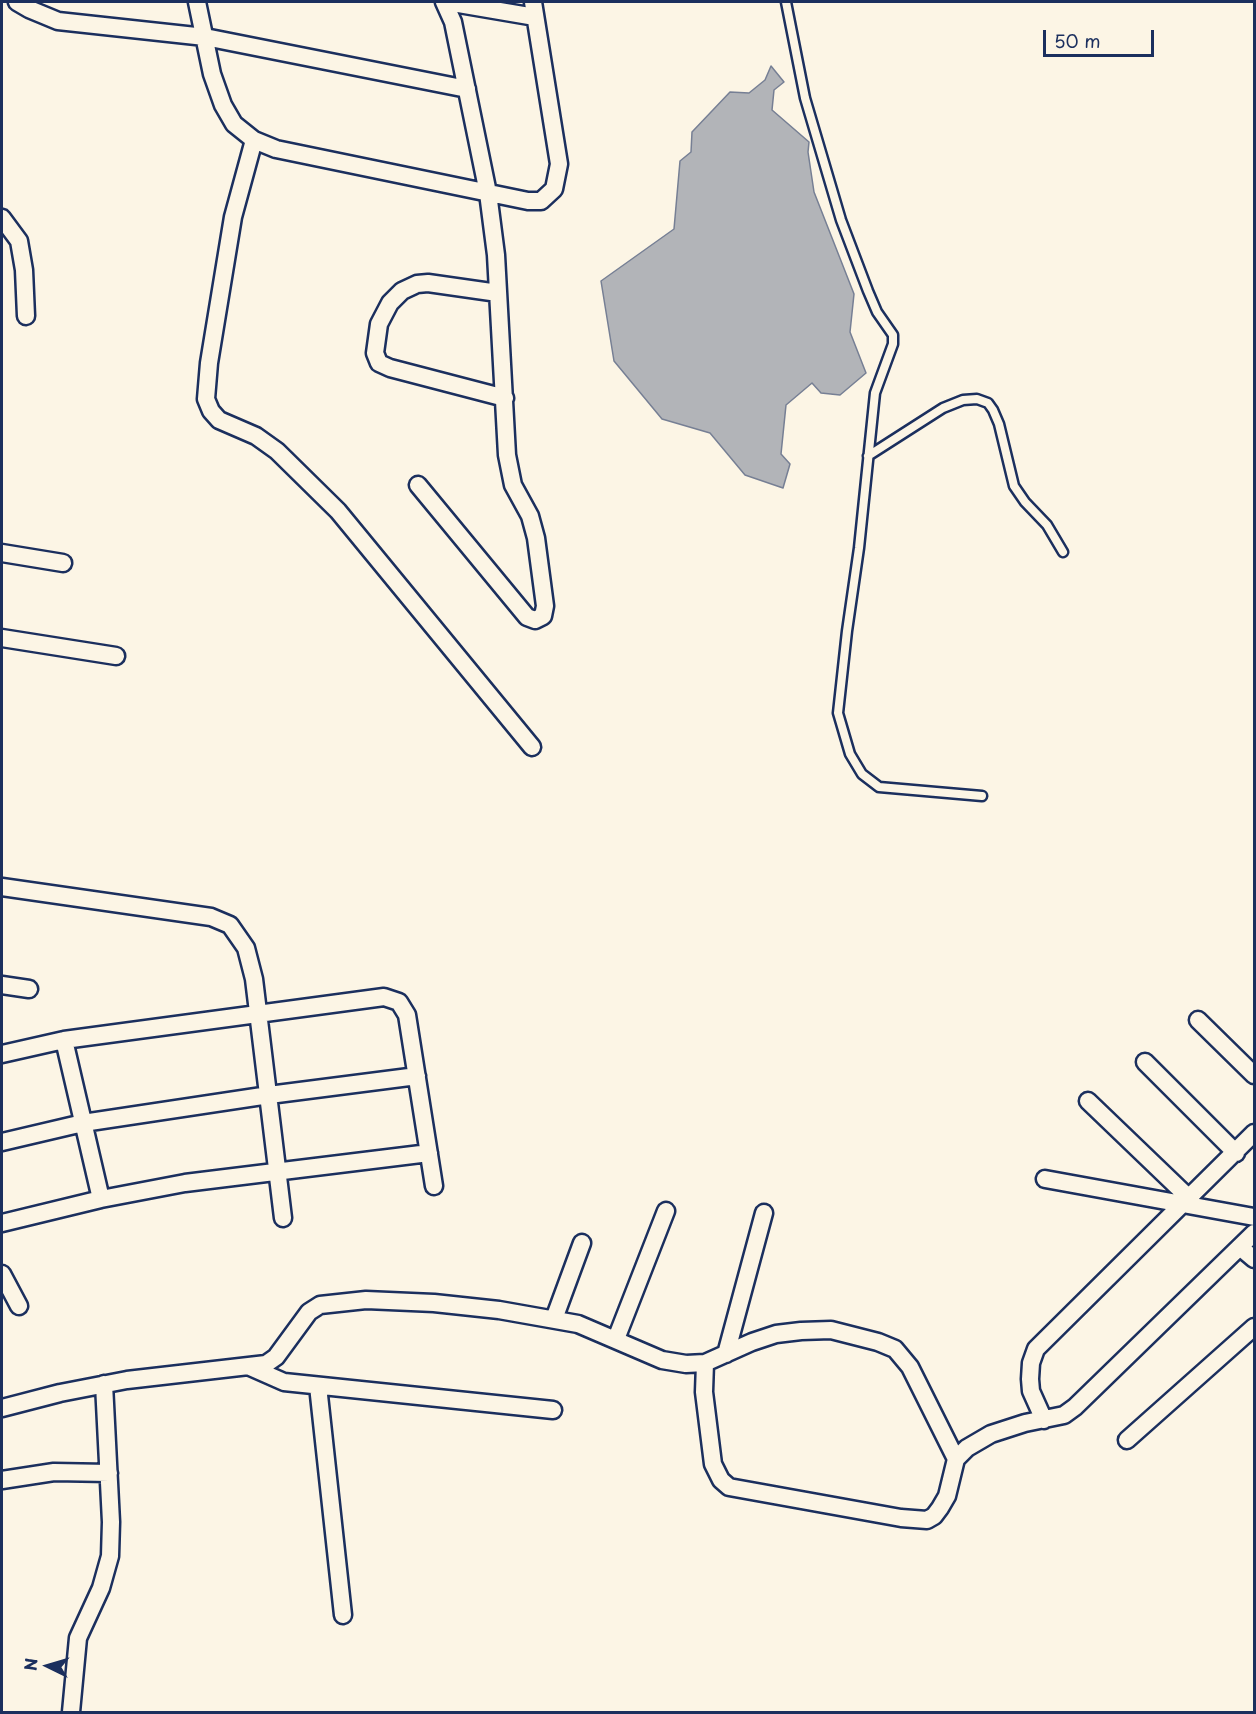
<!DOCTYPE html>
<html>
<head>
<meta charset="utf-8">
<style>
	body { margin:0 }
	#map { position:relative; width:1256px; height:1714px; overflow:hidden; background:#fcf5e5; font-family:"Playpen Sans",sans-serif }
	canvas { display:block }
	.frame { position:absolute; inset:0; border:3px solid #1b2f5e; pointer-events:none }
	.north { position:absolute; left:18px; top:1636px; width:60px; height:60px; -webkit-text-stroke:4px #fcf5e5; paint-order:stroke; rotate:275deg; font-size:16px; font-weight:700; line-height:24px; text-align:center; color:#1b2f5e }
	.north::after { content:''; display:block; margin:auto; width:21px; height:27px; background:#1b2f5e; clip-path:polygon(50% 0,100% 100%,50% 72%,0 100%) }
	.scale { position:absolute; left:1043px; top:30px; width:111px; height:27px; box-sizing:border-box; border:3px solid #1b2f5e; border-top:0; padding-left:8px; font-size:18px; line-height:21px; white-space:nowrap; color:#1b2f5e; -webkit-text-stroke:4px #fcf5e5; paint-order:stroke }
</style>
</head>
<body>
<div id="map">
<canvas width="1256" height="1714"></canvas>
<div class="frame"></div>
<div class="north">N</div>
<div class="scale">50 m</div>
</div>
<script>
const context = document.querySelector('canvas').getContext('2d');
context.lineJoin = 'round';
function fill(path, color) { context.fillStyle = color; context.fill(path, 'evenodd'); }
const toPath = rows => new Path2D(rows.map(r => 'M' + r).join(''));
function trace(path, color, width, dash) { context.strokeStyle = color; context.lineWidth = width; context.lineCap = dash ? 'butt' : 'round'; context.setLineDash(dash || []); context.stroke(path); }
const water = toPath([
	[771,66,784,82,774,90,772,110,809,142,808,152,814,192,854,294,850,332,866,373,840,395,821,393,812,383,786,405,781,454,790,464,783,488,745,475,710,433,662,419,614,361,601,281,674,229,680,161,691,152,692,132,730,92,749,93,765,80,771,66]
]);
fill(water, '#b2b4b8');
trace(water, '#767f94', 1.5);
const lane = toPath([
	[786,2,805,98,841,220,868,291,877,312,893,335,893,344,875,393,859,548,847,631,838,713,850,754,862,774,879,787,982,796],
	[868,456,943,408,963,400,977,399,988,403,993,410,999,424,1014,486,1025,502,1047,525,1063,552]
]);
const street = toPath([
	[17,2,29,9,58,21,205,37,467,89],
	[197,2,212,74,223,105,234,124,254,140,276,149,528,201,541,201,554,189,559,164,533,2],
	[447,2,535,17],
	[254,140,233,217,209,363,206,399,211,411,219,420,256,436,277,451,338,511,532,747],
	[2,218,19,241,24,270,26,316],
	[498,293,428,283,417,284,402,291,390,303,379,324,375,353,379,363,390,368,505,398],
	[418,485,527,617,535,620,543,616,545,606,536,538,530,516,513,485,507,455,496,255,488,193,453,22,444,2],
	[2,553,63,563],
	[2,638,116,656],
	[2,887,211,917,230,925,246,948,254,979,283,1218],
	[2,985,29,989],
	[1198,1020,1254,1075],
	[64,1040,101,1199],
	[2,1054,64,1040,384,997,399,1002,407,1015,434,1186],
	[1145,1062,1236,1153],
	[1088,1101,1189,1198],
	[2,1142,83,1123,269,1095,417,1076],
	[1045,1179,1254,1217],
	[2,1223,101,1199,185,1183,429,1153],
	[1241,1248,1254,1259],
	[2,1274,19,1306],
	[554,1319,582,1243],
	[616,1339,666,1211],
	[726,1354,764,1213],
	[705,1363,704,1392,713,1464,721,1480,729,1487,901,1518,927,1520,934,1516,940,1508,947,1496,956,1459,967,1448,991,1434,1025,1423,1064,1415,1075,1407,1254,1233],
	[250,1367,284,1382,553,1410],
	[318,1386,343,1615],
	[2,1408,60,1393,127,1380,266,1364,276,1357,309,1312,320,1305,366,1300,434,1303,499,1310,578,1324,662,1360,686,1364,705,1363,752,1342,776,1334,801,1331,831,1330,878,1342,895,1349,910,1367,956,1459],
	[1044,1420,1031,1391,1030,1379,1031,1363,1036,1349,1254,1133],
	[1127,1440,1254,1327],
	[2,1480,54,1472,109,1473],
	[71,1712,78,1638,101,1588,110,1556,111,1522,104,1384]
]);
trace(lane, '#1b2f5e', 13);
trace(street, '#1b2f5e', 21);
trace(lane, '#fcf5e5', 8);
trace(street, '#fcf5e5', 16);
</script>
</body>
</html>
